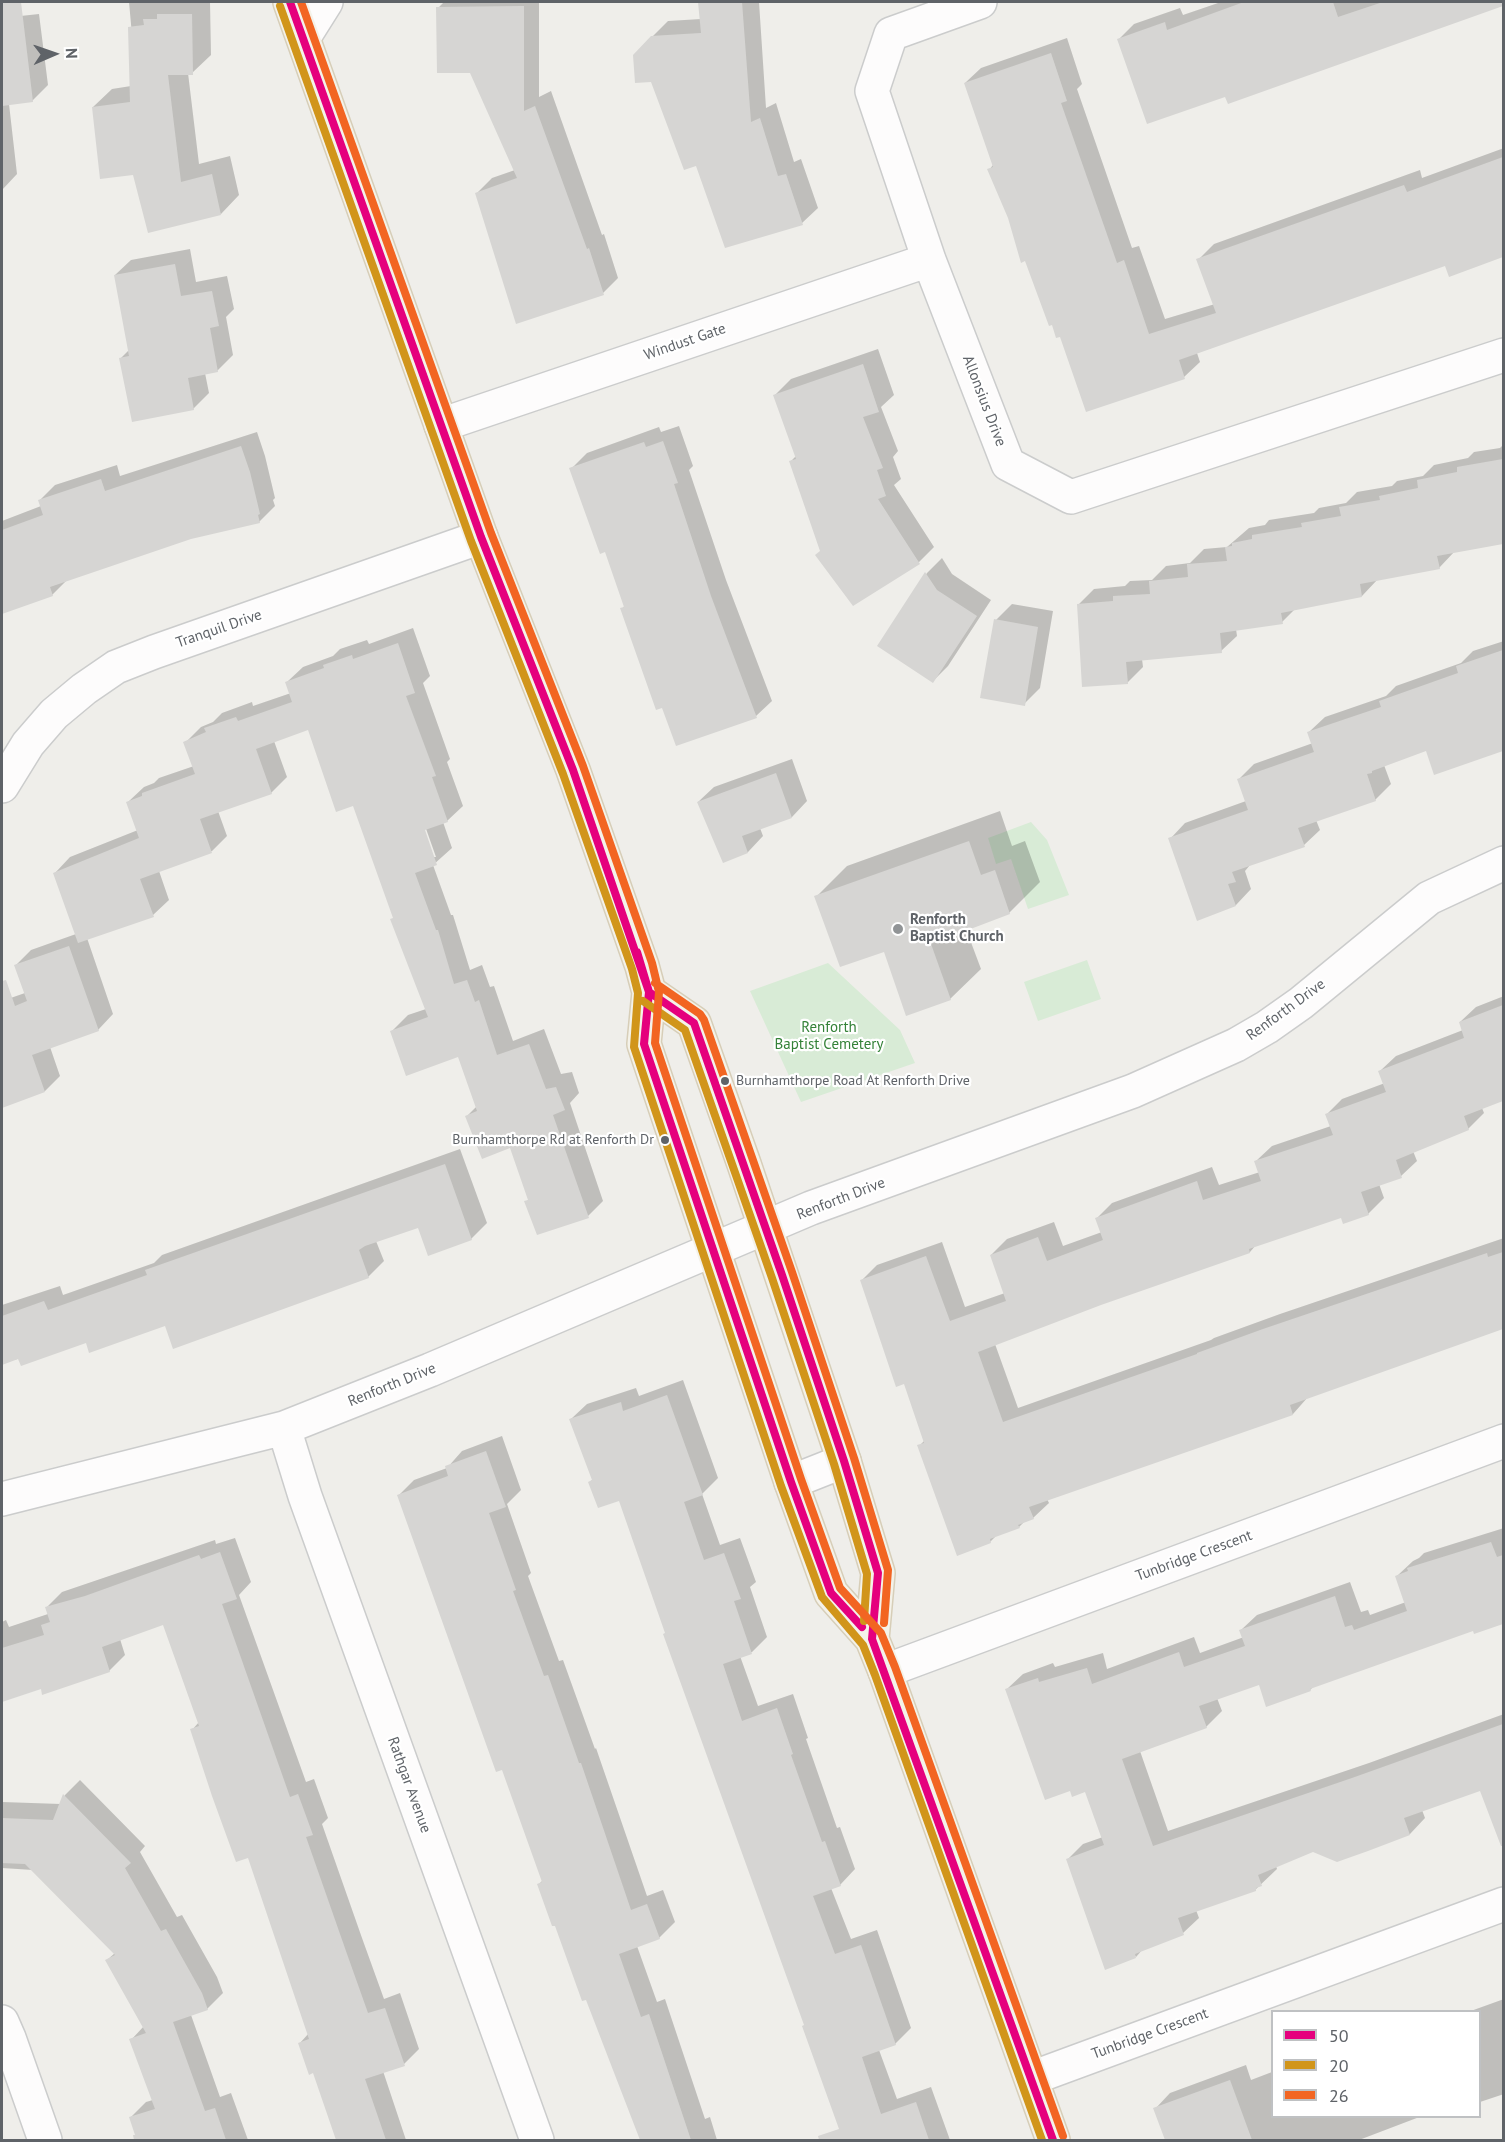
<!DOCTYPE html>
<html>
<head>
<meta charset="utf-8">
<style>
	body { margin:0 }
	#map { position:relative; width:1505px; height:2142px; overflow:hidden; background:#efeeea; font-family:"PT Sans",sans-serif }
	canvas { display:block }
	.frame { position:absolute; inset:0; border:3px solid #5f6368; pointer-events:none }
	.legend { position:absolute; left:1271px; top:2010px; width:210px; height:108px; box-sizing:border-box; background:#fff; border:2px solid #bfc1c3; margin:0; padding:8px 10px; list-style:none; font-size:18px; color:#5f6368 }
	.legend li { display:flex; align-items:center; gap:12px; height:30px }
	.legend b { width:30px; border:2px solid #bfc1c3 }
	.north { position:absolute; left:24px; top:24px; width:60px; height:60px; -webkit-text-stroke:4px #fff; paint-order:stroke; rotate:88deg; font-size:16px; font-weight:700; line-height:24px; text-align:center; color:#5f6368 }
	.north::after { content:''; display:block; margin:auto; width:21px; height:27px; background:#5f6368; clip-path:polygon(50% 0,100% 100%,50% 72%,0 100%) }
</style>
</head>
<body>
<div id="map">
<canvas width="1505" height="2142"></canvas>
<div class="frame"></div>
<ul class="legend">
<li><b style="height:8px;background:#e5007d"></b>50</li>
<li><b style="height:8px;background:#d1951a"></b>20</li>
<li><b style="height:8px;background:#f26522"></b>26</li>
</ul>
<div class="north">N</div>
</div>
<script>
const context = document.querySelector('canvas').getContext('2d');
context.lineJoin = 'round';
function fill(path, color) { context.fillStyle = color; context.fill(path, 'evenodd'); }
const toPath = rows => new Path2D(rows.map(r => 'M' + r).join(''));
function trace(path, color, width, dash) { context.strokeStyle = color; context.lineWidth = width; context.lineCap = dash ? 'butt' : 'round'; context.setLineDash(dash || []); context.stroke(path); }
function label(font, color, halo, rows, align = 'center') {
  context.font = font + ' "PT Sans",sans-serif'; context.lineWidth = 4.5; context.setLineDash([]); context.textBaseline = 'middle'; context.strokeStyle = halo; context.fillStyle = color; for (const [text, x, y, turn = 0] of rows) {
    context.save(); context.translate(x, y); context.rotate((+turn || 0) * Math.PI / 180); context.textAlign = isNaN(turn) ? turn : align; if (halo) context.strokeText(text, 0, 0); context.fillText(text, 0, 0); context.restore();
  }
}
fill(toPath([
	[1031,822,1047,840,1069,895,1028,909,1011,859,996,864,988,838],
	[1087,960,1101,999,1038,1021,1024,982],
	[828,963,900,1030,915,1063,801,1102,750,991]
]), '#d8ebd6');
fill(toPath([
	[129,2,210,2,211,55,192,73,188,73,199,164,230,156,239,195,221,214,134,173,93,107,112,89,131,86,132,35],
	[444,2,539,2,539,97,551,91,602,235,604,234,618,278,603,293,477,193,492,178,515,170,471,71,438,8],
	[700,2,759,2,766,108,776,103,794,162,801,159,818,208,802,223,697,164,652,80,634,55,668,21,701,19],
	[1221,2,1504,2,1456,21,1226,95,1119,39,1134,24,1180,8,1183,15],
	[39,14,48,85,32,101,9,104,17,174,2,190,2,18],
	[1067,38,1082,84,1077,89,1132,248,1139,246,1165,319,1215,304,1198,260,1214,244,1420,170,1422,178,1504,148,1504,248,1492,260,1446,264,1197,353,1200,362,1184,377,1061,335,989,170,993,165,965,83,981,68],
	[190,249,196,282,227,276,234,309,226,317,233,355,217,371,205,373,209,393,193,409,121,358,129,350,115,275,131,260],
	[878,349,894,395,881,407,898,451,893,457,901,479,894,485,934,547,919,562,822,550,791,461,796,456,775,395,791,379],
	[679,426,693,466,689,470,726,580,772,701,756,716,622,609,625,605,606,550,571,469,587,453,659,427,661,432],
	[257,432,265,456,275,498,273,500,275,506,259,522,190,538,67,580,52,595,2,612,2,521,41,506,39,501,55,485,117,465,120,476],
	[1504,444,1504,543,1455,551,1439,568,1378,579,1362,596,1296,608,1282,622,1236,629,1237,636,1221,651,1142,659,1143,667,1127,683,1079,604,1094,589,1125,586,1130,581,1152,580,1166,566,1190,563,1204,549,1227,547,1249,528,1265,525,1269,520,1314,513,1319,508,1346,503,1357,492,1392,486,1397,481,1423,476,1434,465,1468,458,1474,452,1500,448],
	[942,558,952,574,991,600,948,666,933,681,879,646,927,573],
	[1012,604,1053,611,1040,688,1024,704,996,620],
	[413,628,430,676,423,683,450,759,447,762,463,806,447,821,443,822,452,848,433,865,451,915,453,915,470,970,482,965,490,987,494,986,513,1041,544,1029,561,1074,572,1072,579,1093,570,1103,603,1201,588,1216,526,1202,529,1199,511,1146,467,1116,477,1106,459,1055,392,1031,408,1015,426,1009,354,804,308,729,274,741,287,777,271,793,218,811,227,836,212,851,159,871,169,900,153,915,87,938,113,1014,98,1030,50,1047,60,1076,45,1091,2,1107,2,1001,25,993,16,965,31,950,76,934,55,873,70,857,138,830,128,802,144,787,154,783,159,778,194,766,185,743,201,727,213,722,222,713,252,702,253,706,291,693,287,682,303,667,333,656,340,649,367,640,369,644],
	[424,823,436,857,433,857,422,824],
	[1504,641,1504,749,1435,773,1427,749,1384,765,1391,784,1375,800,1316,820,1320,830,1304,845,1250,865,1245,871,1251,889,1236,905,1198,919,1170,839,1185,823,1246,801,1239,779,1254,764,1313,743,1309,732,1325,717,1386,696,1396,686,1461,663,1473,651],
	[792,759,807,801,792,817,760,828,763,836,748,852,723,861,698,802,714,787],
	[1000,811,1012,846,1025,841,1040,882,1009,913,966,929,981,969,950,999,816,897,847,866],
	[1504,996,1504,1100,1482,1108,1484,1113,1468,1129,1413,1151,1417,1161,1401,1176,1379,1184,1384,1198,1368,1214,1342,1216,1256,1245,1250,1252,1100,1303,995,1344,1018,1408,1211,1340,1214,1338,1280,1314,1504,1238,1504,1327,1308,1397,1293,1414,1047,1499,1049,1503,1033,1518,1025,1521,1019,1527,998,1534,990,1542,919,1446,925,1440,905,1382,861,1281,877,1265,942,1242,965,1307,1005,1293,991,1255,1007,1239,1054,1222,1063,1246,1102,1232,1097,1218,1112,1203,1212,1167,1219,1185,1260,1172,1256,1161,1272,1146,1331,1126,1327,1114,1342,1099,1385,1083,1380,1071,1396,1056,1463,1030,1460,1022,1476,1007],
	[460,1149,487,1223,471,1239,419,1226,376,1241,384,1261,368,1277,87,1341,2,1363,2,1305,60,1286,63,1295,154,1263,162,1255],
	[683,1380,718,1478,702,1494,720,1545,740,1538,756,1582,750,1587,767,1637,752,1652,740,1656,758,1706,793,1694,808,1738,806,1739,837,1828,840,1827,855,1869,840,1885,831,1888,851,1939,877,1930,911,2028,895,2044,879,2050,897,2099,931,2087,950,2140,844,2140,804,2026,806,2024,620,1499,590,1482,593,1479,571,1419,587,1404,636,1388,639,1396],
	[502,1436,521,1490,507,1504,531,1573,528,1576,559,1661,563,1660,595,1749,596,1748,647,1896,663,1890,675,1922,659,1938,637,1946,657,2002,665,1999,705,2119,710,2117,717,2140,642,2140,587,1998,539,1884,543,1880,503,1768,399,1495,414,1480,447,1468,462,1451],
	[1504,1528,1504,1622,1475,1633,1474,1629,1315,1685,1310,1690,1259,1683,1217,1698,1222,1711,1206,1727,1140,1751,1168,1831,1369,1763,1504,1714,1504,1802,1494,1805,1481,1789,1422,1810,1425,1818,1410,1834,1367,1850,1313,1851,1276,1866,1277,1869,1256,1889,1196,1910,1199,1918,1183,1933,1143,1949,1136,1957,1067,1860,1083,1844,1103,1837,1086,1790,1007,1689,1023,1674,1053,1663,1055,1667,1103,1653,1107,1669,1194,1637,1200,1653,1244,1637,1241,1630,1257,1615,1350,1582,1361,1612,1368,1610,1370,1615,1406,1602,1397,1576,1413,1561,1419,1558,1424,1553],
	[235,1538,251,1582,239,1595,306,1782,314,1779,328,1818,322,1824,362,1938,384,1999,400,1993,419,2049,404,2064,383,2071,406,2140,337,2140,314,2071,300,2043,309,2033,249,1856,192,1730,199,1722,163,1623,120,1639,125,1655,109,1671,42,1688,2,1701,2,1622,6,1620,9,1627,48,1614,46,1608,62,1592,215,1540,216,1544],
	[80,1780,145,1846,140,1852,177,1917,182,1915,217,1977,223,1993,207,2009,191,2015,220,2097,231,2093,248,2140,138,2140,130,2118,146,2102,153,2100,131,2040,144,2026,107,1960,115,1953,33,1870,2,1868,2,1802,61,1804,65,1795],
	[1504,1999,1504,2094,1480,2102,1480,2012,1468,2012],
	[1246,2065,1251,2080,1272,2072,1272,2116,1422,2116,1359,2140,1166,2140,1155,2109,1170,2093]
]), '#0003');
fill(toPath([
	[21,2,33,102,2,106,2,3],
	[698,2,742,2,751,122,760,118,778,176,786,174,803,225,725,248,696,166,684,170,651,82,635,83,633,55,651,36,701,33],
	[1244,2,1333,2,1338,17,1383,2,1503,2,1503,6,1228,104,1225,97,1147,124,1117,39,1165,22,1167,30],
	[524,6,524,111,535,106,587,249,589,248,604,295,516,324,475,193,517,178,470,73,437,73,436,7],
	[157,14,192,14,193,75,168,75,181,182,212,174,221,215,148,233,133,175,100,179,92,107,130,102,128,27,144,25,143,19,157,19],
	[1051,53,1067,101,1061,103,1117,263,1124,260,1149,334,1216,313,1196,259,1404,185,1407,192,1503,157,1503,257,1449,277,1445,266,1179,360,1185,379,1086,412,1060,337,1056,338,1052,325,1049,326,1025,261,1021,263,1008,218,987,169,993,167,964,83],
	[175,264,181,296,212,291,219,326,210,328,218,372,188,378,194,410,132,422,119,358,129,356,114,275],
	[863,364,879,412,863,417,883,468,877,470,886,496,878,499,920,564,853,606,815,555,820,551,789,461,796,459,773,395],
	[663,441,678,483,674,484,711,596,757,718,676,746,662,708,656,710,620,608,624,607,605,552,600,554,569,468,644,442,646,447],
	[241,446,250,472,260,514,258,515,260,523,191,539,50,587,53,596,2,614,2,530,43,515,38,500,101,479,105,491],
	[1503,459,1503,544,1437,556,1440,569,1360,584,1362,597,1281,613,1283,624,1220,633,1222,653,1126,662,1128,684,1082,687,1077,604,1113,601,1113,596,1150,594,1149,581,1188,577,1187,564,1227,561,1225,547,1232,546,1232,543,1252,539,1252,535,1302,527,1301,523,1341,516,1339,507,1380,500,1379,496,1418,488,1417,480,1457,472,1457,467],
	[925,572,937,590,977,616,933,683,877,646],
	[994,619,1038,627,1025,706,980,698],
	[398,643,415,693,406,696,436,776,432,777,448,822,425,830,437,865,415,873,436,930,438,930,454,984,467,980,475,1002,479,1000,497,1055,529,1044,546,1089,556,1087,565,1110,553,1115,589,1218,537,1235,524,1201,528,1200,510,1148,482,1159,465,1116,477,1111,458,1057,406,1076,390,1031,428,1017,390,919,393,918,353,806,336,812,308,730,256,749,272,794,200,819,212,853,140,879,154,917,78,943,53,873,139,838,126,802,142,796,142,793,195,774,183,742,206,732,204,728,236,717,238,721,292,702,285,682,324,668,323,665,352,655,353,659],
	[1503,650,1503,751,1434,775,1426,751,1372,771,1372,773,1367,774,1376,801,1298,828,1305,847,1232,872,1236,882,1228,884,1236,906,1197,921,1168,838,1248,810,1237,779,1314,752,1307,732,1381,707,1379,701,1458,673,1456,666],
	[776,773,792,818,742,836,748,853,723,863,697,802],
	[969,841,981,875,995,870,1010,914,931,944,951,1000,906,1016,884,952,840,967,814,896],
	[69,946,99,1031,32,1055,45,1092,2,1108,2,981,6,980,15,1006,27,1001,14,965],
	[1503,1005,1503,1101,1464,1116,1469,1130,1396,1160,1402,1178,1361,1192,1369,1215,1343,1224,1341,1218,1249,1249,1250,1253,1101,1305,978,1352,1003,1422,1197,1354,1197,1353,1263,1329,1487,1253,1488,1257,1503,1252,1503,1329,1290,1405,1293,1415,1029,1507,1034,1519,1018,1525,1020,1528,990,1539,991,1543,957,1556,917,1445,924,1443,904,1384,896,1387,860,1280,926,1256,950,1321,1006,1301,990,1255,1038,1237,1047,1261,1103,1240,1095,1218,1197,1181,1203,1200,1261,1181,1254,1161,1333,1135,1325,1114,1386,1092,1378,1071,1464,1038,1459,1022],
	[445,1164,472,1240,428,1256,418,1228,365,1246,359,1250,369,1278,173,1349,165,1326,89,1353,86,1343,21,1366,18,1359,2,1365,2,1316,44,1301,48,1310,147,1275,145,1270],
	[667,1395,703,1495,684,1502,704,1560,724,1553,741,1599,734,1601,752,1654,723,1664,742,1721,777,1708,793,1754,791,1755,822,1842,825,1841,841,1886,813,1896,835,1954,861,1945,896,2045,862,2057,881,2114,916,2102,929,2140,819,2140,818,2136,839,2129,802,2026,804,2025,663,1634,665,1633,619,1501,598,1508,588,1482,592,1480,569,1419,621,1402,623,1411],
	[486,1451,506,1507,489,1513,516,1590,513,1591,544,1676,548,1675,579,1763,581,1763,631,1910,647,1904,660,1939,619,1954,641,2017,649,2014,691,2140,640,2140,586,2000,582,2001,555,1926,552,1926,537,1884,542,1882,502,1770,496,1772,397,1495,448,1476,445,1466],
	[1491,1542,1497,1557,1503,1555,1503,1624,1474,1634,1473,1631,1310,1689,1311,1691,1266,1707,1259,1685,1199,1706,1207,1728,1122,1759,1153,1846,1352,1778,1503,1724,1503,1846,1501,1846,1480,1791,1404,1818,1410,1835,1368,1851,1337,1862,1313,1852,1258,1875,1262,1886,1256,1888,1256,1891,1178,1918,1184,1935,1135,1954,1136,1958,1105,1970,1066,1859,1104,1845,1085,1792,1072,1797,1070,1791,1045,1800,1005,1689,1038,1678,1039,1682,1087,1668,1092,1684,1179,1652,1184,1667,1245,1646,1239,1630,1335,1596,1345,1627,1352,1625,1354,1630,1407,1611,1395,1576,1408,1571,1407,1568],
	[220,1552,237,1599,222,1604,290,1797,298,1794,313,1835,306,1837,347,1954,368,2013,385,2008,405,2066,365,2079,386,2140,336,2140,313,2073,309,2075,298,2043,309,2039,248,1858,236,1862,212,1796,190,1729,199,1726,163,1625,102,1647,110,1672,42,1695,41,1689,2,1702,2,1648,44,1635,41,1625,50,1622,45,1607,85,1596,199,1555,201,1559],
	[63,1794,131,1863,125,1868,161,1931,166,1929,202,1993,208,2010,173,2022,205,2111,215,2108,226,2140,134,2140,133,2135,135,2135,129,2117,155,2109,129,2039,146,2033,105,1960,115,1955,25,1864,2,1863,2,1818,53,1820],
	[1230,2080,1252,2140,1165,2140,1153,2108]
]), '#d6d5d3');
const minor = toPath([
	[980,2,891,34,872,91,929,260,1008,464,1071,497,1504,355],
	[304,37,326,2],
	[441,425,929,260],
	[2,786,28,744,54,714,84,689,116,667,154,652,481,537],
	[284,1428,305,1496,537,2140],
	[791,1482,844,1461],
	[2,1499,284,1428,430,1370,811,1208,1133,1091,1236,1045,1267,1027,1301,1003,1429,898,1504,863],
	[885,1671,1504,1441],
	[2,2022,9,2038,45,2140],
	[1032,2078,1504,1904]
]);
const major = toPath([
	[290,2,481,537,573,770,642,966,649,992,644,1044,791,1482,831,1593,872,1639,885,1671,1053,2140],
	[649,992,694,1023,744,1164,844,1461,878,1573,872,1639]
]);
trace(minor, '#cbcccc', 36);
trace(major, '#d7ceb8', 36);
trace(minor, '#fdfcfc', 33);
trace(major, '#f4f2e9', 33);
trace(toPath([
	[290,2,481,537,573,770,649,992,694,1023,782,1275,844,1461,878,1573,872,1639,1053,2140],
	[637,952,649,992,644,1044,791,1482,831,1593,862,1627]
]), '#e5007d', 8);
trace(toPath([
	[280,6,471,541,563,774,632,969,638,993,634,1047,781,1486,822,1597,863,1645,875,1675,1042,2140],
	[643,1001,685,1030,772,1278,834,1464,867,1574,864,1621]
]), '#d1951a', 8);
trace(toPath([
	[301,2,491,533,583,766,652,963,659,992,655,1043,801,1479,840,1588,881,1633,895,1667,1063,2136],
	[655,983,700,1014,704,1020,792,1272,854,1458,888,1570,884,1623]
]), '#f26522', 8);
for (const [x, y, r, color] of [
	[898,929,6,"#919496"],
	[725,1081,5,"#5f6368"],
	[665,1140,5,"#5f6368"]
]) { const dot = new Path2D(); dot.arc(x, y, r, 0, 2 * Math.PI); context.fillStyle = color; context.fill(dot); trace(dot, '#fff', 2); }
label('14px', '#5f6368', '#fff', [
	["Burnhamthorpe Road At Renforth Drive",736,1081],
	["Burnhamthorpe Rd at Renforth Dr",654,1140,"right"]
], 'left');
label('15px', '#5f6368', '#fff', [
	["Windust Gate",685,342,-19],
	["Allonsius Drive",984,401,69],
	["Tranquil Drive",219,629,-19],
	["Renforth Drive",1286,1010,-36],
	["Renforth Drive",841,1199,-21],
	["Renforth Drive",392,1385,-22],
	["Tunbridge Crescent",1194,1556,-20],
	["Rathgar Avenue",409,1785,70],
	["Tunbridge Crescent",1150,2034,-20]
]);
label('bold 15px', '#5f6368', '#fff', [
	["Renforth",910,920],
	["Baptist Church",910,937]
], 'left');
label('15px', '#348238', '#fff', [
	["Renforth",829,1028],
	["Baptist Cemetery",829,1045]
]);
</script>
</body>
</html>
